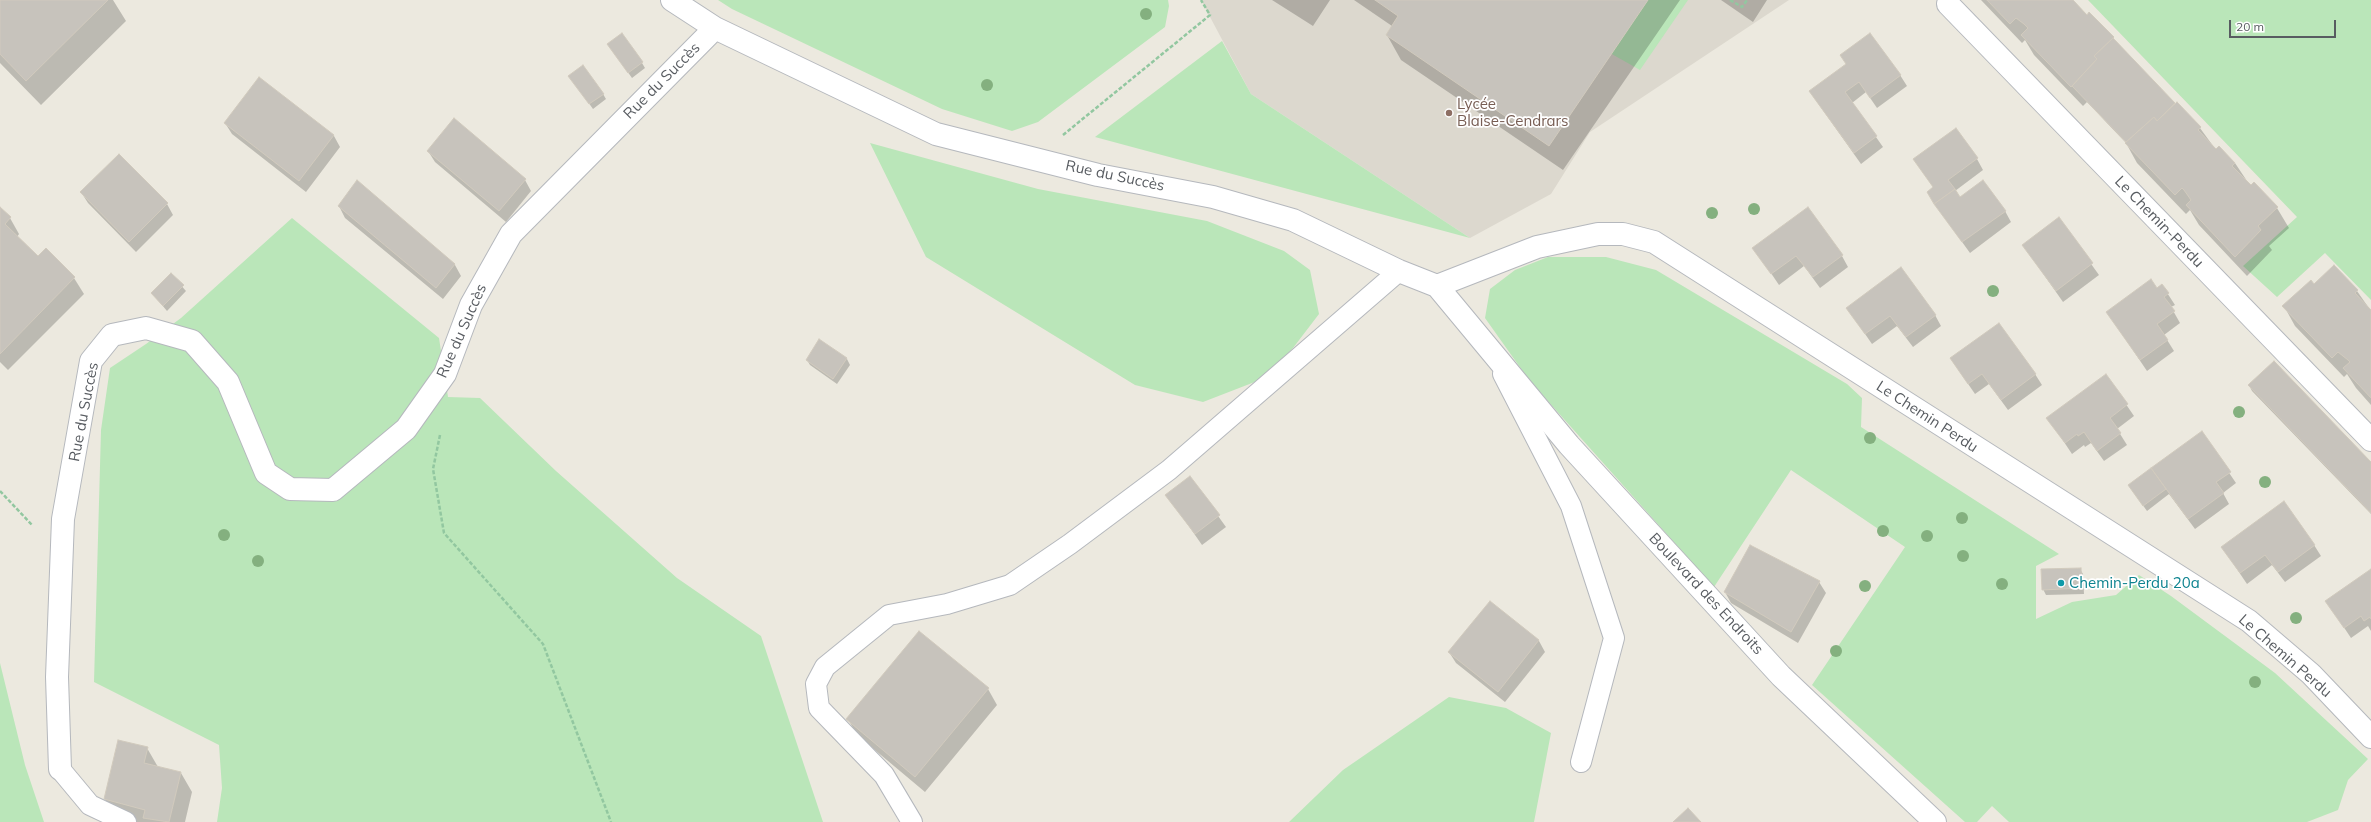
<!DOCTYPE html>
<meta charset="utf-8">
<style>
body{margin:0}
#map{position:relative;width:2371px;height:822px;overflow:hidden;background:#ece9df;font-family:Mulish,sans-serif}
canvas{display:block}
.scale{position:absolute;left:2229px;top:20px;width:107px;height:18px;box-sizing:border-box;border:2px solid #585c61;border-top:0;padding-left:5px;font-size:12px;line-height:14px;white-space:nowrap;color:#585c61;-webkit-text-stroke:3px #fff;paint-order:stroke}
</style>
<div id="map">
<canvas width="2371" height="822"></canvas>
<div class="scale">20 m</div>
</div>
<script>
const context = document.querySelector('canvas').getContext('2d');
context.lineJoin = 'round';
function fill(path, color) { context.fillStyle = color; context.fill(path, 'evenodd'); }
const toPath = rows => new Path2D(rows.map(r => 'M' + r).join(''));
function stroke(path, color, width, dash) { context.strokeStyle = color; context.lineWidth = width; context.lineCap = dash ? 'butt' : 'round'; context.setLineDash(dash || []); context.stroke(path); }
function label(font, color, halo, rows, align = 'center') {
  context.font = font + ' Mulish,sans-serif'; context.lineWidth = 3.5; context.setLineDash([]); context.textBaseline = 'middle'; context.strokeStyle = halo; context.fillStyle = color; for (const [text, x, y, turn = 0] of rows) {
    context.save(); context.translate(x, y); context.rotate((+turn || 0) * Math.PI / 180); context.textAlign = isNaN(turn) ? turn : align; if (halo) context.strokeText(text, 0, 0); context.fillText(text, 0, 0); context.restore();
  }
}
fill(toPath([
 [1201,0,1789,0,1590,132,1551,194,1470,238,1251,94]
]), '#dcd8ce');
fill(toPath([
 [718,0,1168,0,1169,6,1165,27,1038,122,1012,131,942,109,732,9],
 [1645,0,1688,0,1640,70,1610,53],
 [2088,0,2371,0,2371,300,2325,253,2277,297,2243,266,2297,217],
 [1222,41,1251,94,1470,238,1095,137],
 [870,143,1038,189,1207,221,1284,251,1310,270,1319,314,1293,348,1265,378,1203,402,1135,385,926,257],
 [292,218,439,338,448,397,480,398,556,471,677,578,761,636,823,822,217,822,222,788,219,745,94,682,101,430,110,368,146,344,181,318],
 [1548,257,1606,257,1656,270,1847,384,1862,398,1861,427,2059,554,2036,566,2036,619,2072,602,2116,595,2139,575,2171,596,2275,673,2368,759,2348,780,2338,810,2307,822,2009,822,1992,806,1977,822,1965,822,1812,685,1905,547,1791,470,1714,587,1529,380,1485,318,1490,289,1515,270],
 [0,663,25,765,44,822,0,822],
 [1449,697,1506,708,1551,733,1534,822,1289,822,1343,770]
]), '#bae6b9');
fill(toPath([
 [0,0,113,0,126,21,41,105,0,63],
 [1272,0,1330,0,1313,26],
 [1354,0,1680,0,1563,170,1401,60,1387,35,1392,26],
 [1721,0,1767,0,1753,22],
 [1981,0,2073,0,2087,16,2113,38,2175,105,2177,103,2200,128,2216,150,2235,163,2251,187,2254,184,2277,208,2289,228,2269,246,2272,250,2247,276,2199,225,2190,210,2186,214,2137,163,2126,143,2087,102,2083,106,2034,55,2025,40,2022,43],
 [612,50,642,63,645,68,632,78],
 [1846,65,1900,75,1907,86,1877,108,1866,92,1852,103,1883,147,1861,164,1810,92],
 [259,79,334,136,340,147,306,192,232,134,225,123],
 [573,81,603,94,606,99,593,109],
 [428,151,525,180,531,191,506,222,435,162],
 [1914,159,1977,159,1983,170,1955,191,1960,198,2005,211,2011,222,1970,253,1934,203,1934,188],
 [357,182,455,265,461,276,443,299,345,218,339,206],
 [81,192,167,204,173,215,136,252,88,203],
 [0,208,10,218,19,234,17,237,38,258,74,278,84,294,8,370,0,362],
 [2059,219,2099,275,2063,302,2023,245],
 [1754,248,1842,256,1848,267,1820,288,1804,266,1779,285],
 [2334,266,2357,291,2371,311,2371,405,2356,388,2347,374,2344,377,2295,326,2284,306,2314,285],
 [171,274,186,291,167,311,152,293],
 [2162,285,2175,305,2171,307,2180,323,2164,335,2174,351,2147,371,2107,312],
 [1847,308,1935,315,1941,326,1913,347,1897,326,1872,344],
 [819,341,847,359,850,365,837,384,810,365,807,360],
 [1951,359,2035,374,2042,385,2008,410,1989,384,1975,394],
 [2106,375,2134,416,2117,429,2127,445,2104,461,2091,443,2085,447,2084,445,2072,454,2048,418],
 [2249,385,2371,463,2371,514,2252,391],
 [2202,433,2236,483,2223,493,2229,504,2195,529,2169,494,2147,511,2129,486],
 [1190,477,1226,527,1202,545,1167,495],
 [2314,545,2321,556,2285,582,2272,565,2247,584,2222,547],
 [2080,569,2083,574,2084,594,2046,595,2043,589],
 [2371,570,2371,631,2368,626,2351,638,2327,602],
 [1819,582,1826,593,1798,643,1731,603,1725,592],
 [1490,602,1539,641,1545,652,1505,702,1456,663,1449,652],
 [919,632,988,689,997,705,925,792,857,735,848,719],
 [147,748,158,767,181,773,192,792,185,822,129,822,116,819,105,799]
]), '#0003');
const building = toPath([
 [0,0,108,0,26,81,0,54,0,0],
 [1375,0,1648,0,1549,146,1386,35,1398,16,1375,0],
 [1987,0,2073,0,2087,15,2089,12,2114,37,2094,56,2097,59,2071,87,2021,35,2028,28,2024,24,2016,18,2010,24,1987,0],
 [622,33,643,62,628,73,607,44,622,33],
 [1870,33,1901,75,1870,98,1859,82,1845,92,1877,136,1854,153,1809,91,1846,64,1840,55,1870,33],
 [2113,38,2175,103,2157,121,2154,117,2126,142,2072,86,2097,59,2094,56,2113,38],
 [583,65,604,94,589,104,568,76,583,65],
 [259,77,334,135,299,181,224,123,259,77],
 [2177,102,2201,127,2198,130,2216,149,2219,146,2235,163,2232,166,2251,185,2254,182,2278,207,2258,226,2261,230,2235,257,2186,205,2191,200,2184,190,2182,188,2175,195,2125,143,2154,117,2157,121,2177,102],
 [454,118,526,179,499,211,427,151,454,118],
 [1956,128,1978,158,1948,180,1955,189,1934,204,1927,192,1933,187,1913,159,1956,128],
 [119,154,168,203,129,242,80,192,119,154],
 [357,180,455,264,436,288,338,206,357,180],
 [1983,180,2006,211,1962,242,1934,204,1955,189,1960,197,1983,180],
 [0,207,11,217,5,224,38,256,46,248,75,277,0,354,0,207],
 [1808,207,1843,255,1813,277,1796,256,1771,274,1752,248,1808,207],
 [2059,217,2093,263,2056,291,2022,245,2059,217],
 [2334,265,2358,290,2355,293,2371,310,2371,398,2343,368,2350,362,2348,360,2338,352,2332,358,2282,306,2311,280,2314,284,2334,265],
 [1901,267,1936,315,1906,337,1890,316,1865,334,1846,308,1901,267],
 [171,273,184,285,163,306,151,293,171,273],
 [2151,279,2157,288,2162,284,2169,293,2164,297,2175,311,2157,324,2168,340,2140,360,2106,312,2151,279],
 [1999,323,2036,374,2001,400,1982,374,1968,384,1950,358,1999,323],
 [819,339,847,358,833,379,806,360,819,339],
 [2274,361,2371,462,2371,513,2248,385,2274,361],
 [2106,374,2128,404,2110,418,2121,433,2097,451,2084,432,2078,436,2077,434,2065,443,2046,418,2106,374],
 [2202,431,2231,472,2216,482,2224,493,2188,519,2151,468,2202,431],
 [2151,468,2166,489,2143,506,2128,485,2151,468],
 [1190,476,1220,515,1195,534,1165,495,1190,476],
 [2284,501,2315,545,2278,572,2265,555,2240,573,2221,547,2284,501],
 [1750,545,1820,581,1791,632,1724,592,1750,545],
 [2081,568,2082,588,2042,590,2041,569,2081,568],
 [2371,569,2371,619,2370,617,2364,621,2361,616,2344,628,2325,601,2371,569],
 [1490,601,1539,640,1498,692,1448,652,1490,601],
 [919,631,989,688,915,777,846,719,919,631],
 [118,740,148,747,144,763,181,772,169,822,143,818,145,810,104,799,118,740],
 [1688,808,1701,822,1673,822,1688,808]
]);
fill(building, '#c7c3bc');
stroke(building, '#d1cabd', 1);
const lane = toPath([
 [1503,374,1571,506,1614,638,1581,762],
 [60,769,90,805,126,822],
 [912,822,884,775,819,708,816,684,825,667,889,615,947,604,1010,585,1070,544,1169,470,1399,271]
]);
const street = toPath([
 [672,0,715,28,936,134,1098,175,1213,197,1293,220,1399,271,1437,286,1569,445,1781,676,1935,822],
 [1948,4,2371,440],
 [1437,286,1537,247,1598,234,1623,234,1654,242,2249,621,2311,674,2371,737],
 [60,769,57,677,63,519,91,361,112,335,146,328,192,341,228,382,266,473,290,489,333,490,406,429,445,374,471,305,511,234,715,28]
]);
stroke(lane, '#b5b8bd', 22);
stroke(street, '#b5b8bd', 24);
stroke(toPath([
 [1730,0,1742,7,1747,0],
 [1063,135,1210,15,1201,0],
 [440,435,433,469,444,533,543,644,611,822],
 [0,491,32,525]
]), '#92c7a0', 2.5, [4, 2]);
stroke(lane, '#fff', 20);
stroke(street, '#fff', 22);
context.fillStyle = '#84b07f';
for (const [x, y] of [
 [1146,14],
 [987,85],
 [1754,209],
 [1712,213],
 [1993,291],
 [2239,412],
 [1870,438],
 [2265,482],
 [1962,518],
 [1883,531],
 [224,535],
 [1927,536],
 [1963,556],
 [258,561],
 [2002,584],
 [1865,586],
 [2296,618],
 [1836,651],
 [2255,682]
]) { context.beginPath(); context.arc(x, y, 6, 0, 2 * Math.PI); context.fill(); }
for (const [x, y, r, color] of [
 [1449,113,4,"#8d6e63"],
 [2061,583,4,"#0f9aa8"]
]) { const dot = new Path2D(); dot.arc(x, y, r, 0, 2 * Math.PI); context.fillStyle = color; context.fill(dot); stroke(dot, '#fff', 1.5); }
label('15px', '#585c61', '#fff', [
 ["Rue du Succès",662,81,-45],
 ["Rue du Succès",1115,176,12],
 ["Le Chemin-Perdu",2159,222,46],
 ["Rue du Succès",462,331,-66],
 ["Rue du Succès",84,412,-79],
 ["Le Chemin Perdu",1927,417,33],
 ["Boulevard des Endroits",1706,594,47],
 ["Le Chemin Perdu",2285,656,41]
]);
label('15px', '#785e54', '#fff', [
 ["Lycée",1457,104],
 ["Blaise-Cendrars",1457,121]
], 'left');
label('15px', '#0d838f', '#fff', [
 ["Chemin-Perdu 20a",2069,583]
], 'left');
</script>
